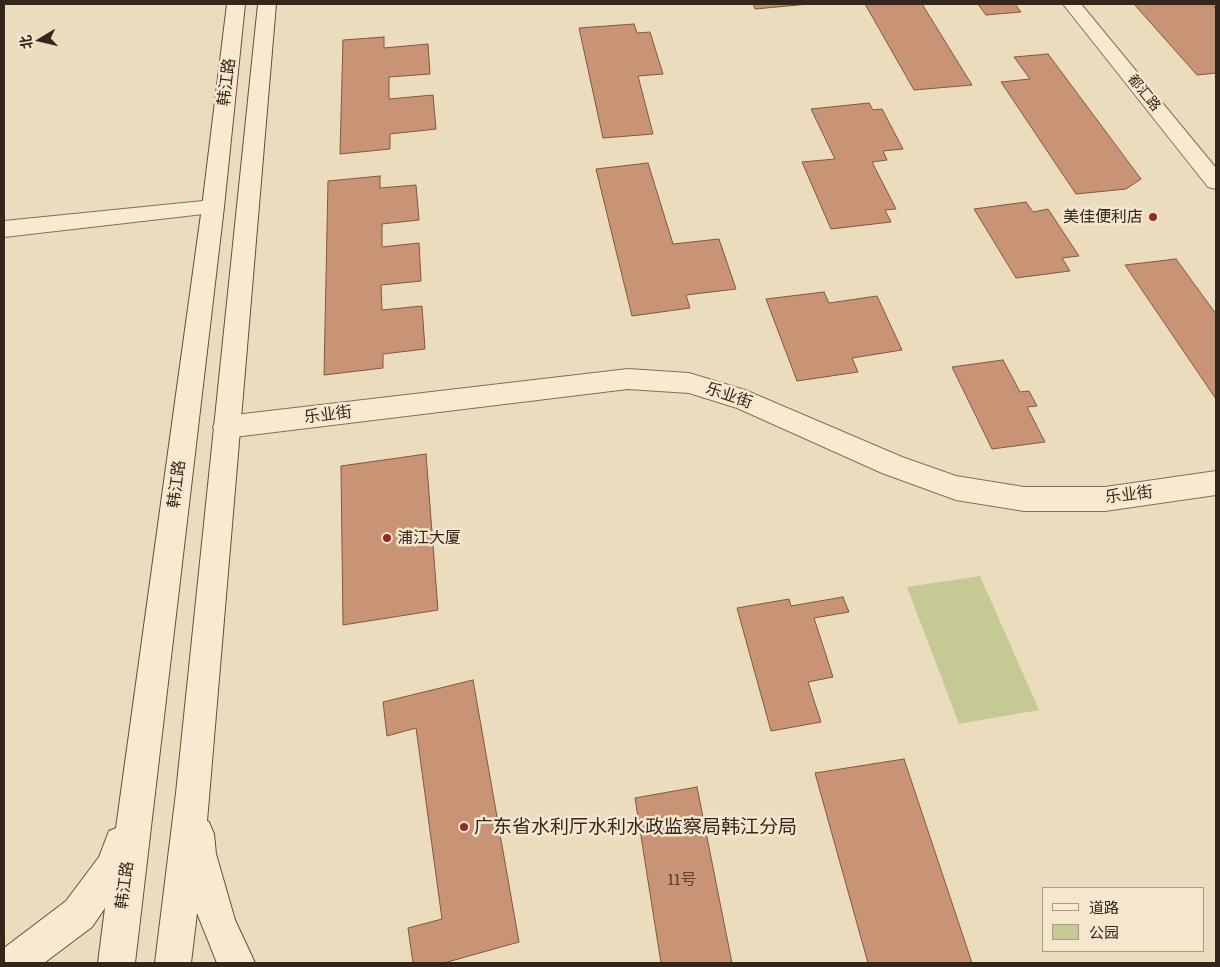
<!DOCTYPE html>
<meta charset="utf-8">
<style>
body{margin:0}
#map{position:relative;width:1220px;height:967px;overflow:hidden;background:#ecdcbe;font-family:Literata,"Noto Sans SC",serif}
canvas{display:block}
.frame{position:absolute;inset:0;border:5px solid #33261c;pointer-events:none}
.legend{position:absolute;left:1042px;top:887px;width:162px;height:65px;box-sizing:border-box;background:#f4e7ce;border:1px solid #a79a87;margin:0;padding:6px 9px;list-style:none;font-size:15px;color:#33261c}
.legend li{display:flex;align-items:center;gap:10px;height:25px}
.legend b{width:25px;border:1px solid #a79a87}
.north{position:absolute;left:15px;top:15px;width:50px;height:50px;-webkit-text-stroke:4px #f4e7ce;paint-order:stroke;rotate:261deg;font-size:14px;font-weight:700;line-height:20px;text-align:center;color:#33261c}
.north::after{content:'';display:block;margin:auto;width:18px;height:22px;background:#33261c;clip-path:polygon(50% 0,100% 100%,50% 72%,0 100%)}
</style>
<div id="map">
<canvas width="1220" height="967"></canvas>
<div class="frame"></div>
<ul class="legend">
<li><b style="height:6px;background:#f7ead1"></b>道路</li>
<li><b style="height:14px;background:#c5c993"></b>公园</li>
</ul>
<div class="north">北</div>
</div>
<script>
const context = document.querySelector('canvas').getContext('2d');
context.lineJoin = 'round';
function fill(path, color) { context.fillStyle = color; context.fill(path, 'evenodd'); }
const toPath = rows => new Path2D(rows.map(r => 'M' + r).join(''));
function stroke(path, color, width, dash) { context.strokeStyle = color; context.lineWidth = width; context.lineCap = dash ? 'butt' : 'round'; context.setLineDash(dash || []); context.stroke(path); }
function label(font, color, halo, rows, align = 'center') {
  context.font = font + ' Literata,"Noto Sans SC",serif'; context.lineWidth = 5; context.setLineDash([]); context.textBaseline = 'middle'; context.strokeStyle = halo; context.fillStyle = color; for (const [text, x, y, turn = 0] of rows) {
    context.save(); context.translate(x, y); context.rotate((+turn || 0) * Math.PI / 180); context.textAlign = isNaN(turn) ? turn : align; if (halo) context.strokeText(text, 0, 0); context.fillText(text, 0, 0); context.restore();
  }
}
fill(toPath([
 [980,576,1039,710,959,724,907,587]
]), '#c5c993');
const building = toPath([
 [753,4,809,4,755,9,753,4],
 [865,4,922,4,972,85,914,90,865,4],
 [978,4,1015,4,1021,12,986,15,978,4],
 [1134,4,1212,4,1216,9,1216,73,1197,75,1134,4],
 [634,24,637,33,650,32,663,74,638,76,653,134,603,138,579,28,634,24],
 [384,37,384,48,428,44,430,74,389,77,389,99,433,95,436,129,390,134,390,149,340,154,343,40,384,37],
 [1048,54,1141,179,1126,189,1076,194,1001,82,1030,79,1014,57,1048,54],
 [869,103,873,110,882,109,903,149,883,151,887,160,872,162,896,209,885,210,891,222,831,229,802,162,835,159,811,109,869,103],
 [648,163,673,244,719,239,736,289,686,295,690,308,632,316,596,169,648,163],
 [380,176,380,188,416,185,419,220,382,224,382,247,419,243,421,281,381,285,382,310,422,306,425,349,383,354,383,368,324,375,328,181,380,176],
 [1026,202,1033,212,1048,209,1079,256,1062,258,1070,271,1016,278,974,209,1026,202],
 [1176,259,1216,314,1216,399,1125,265,1176,259],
 [824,292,829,303,877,296,902,350,852,358,858,372,797,381,766,299,824,292],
 [1003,360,1020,392,1029,391,1037,406,1027,407,1045,442,992,449,952,367,1003,360],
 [426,454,438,610,343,625,341,466,426,454],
 [843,597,849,612,814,618,833,677,808,682,821,722,771,731,737,608,789,599,791,606,843,597],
 [473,680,519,942,444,963,413,963,408,928,442,919,416,728,387,736,383,702,473,680],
 [904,759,972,963,868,963,815,773,904,759],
 [697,787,732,963,661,963,635,798,697,787]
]);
fill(building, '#c99475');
stroke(building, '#82563e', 1);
const street = toPath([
 [1063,4,1081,4,1216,168,1216,189,1208,187,1063,4],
 [213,200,221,202,224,207,221,212,4,237,4,221,213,200],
 [628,369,689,373,745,390,902,457,956,476,1024,487,1105,487,1216,471,1216,495,1105,511,1024,511,956,500,882,473,737,408,689,393,628,389,226,438,217,435,213,427,217,419,226,416,628,369]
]);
const secondary = toPath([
 [227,4,245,4,224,207,135,963,98,963,105,908,92,927,44,963,4,963,4,948,66,901,99,857,109,831,116,828,202,207,227,4],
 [258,4,276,4,207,821,209,822,214,834,216,854,235,920,255,963,217,963,197,913,191,963,155,963,176,793,258,4]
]);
stroke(street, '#846d58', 2);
stroke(secondary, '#654e3b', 2);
fill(street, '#f7ead1');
fill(secondary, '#f7ead1');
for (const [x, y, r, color] of [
 [1153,217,5,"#912a2f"],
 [387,538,5,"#912a2f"],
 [464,827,5,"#912a2f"]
]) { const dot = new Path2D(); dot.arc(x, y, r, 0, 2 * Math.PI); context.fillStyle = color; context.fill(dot); stroke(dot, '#f4e7ce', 2); }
label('14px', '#33261c', '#f4e7ce', [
 ["都汇路",1144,93,51]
]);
label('16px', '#33261c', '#f4e7ce', [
 ["韩江路",227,82,-83],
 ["乐业街",729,396,19],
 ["乐业街",328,415,-7],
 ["韩江路",177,484,-83],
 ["乐业街",1129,495,-7],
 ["韩江路",125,885,-83]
]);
label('16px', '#33261c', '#f4e7ce', [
 ["美佳便利店",1143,217],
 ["浦江大厦",397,538,"left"]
], 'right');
label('16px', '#584232', null, [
 ["11号",682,880]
]);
label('19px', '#33261c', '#f4e7ce', [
 ["广东省水利厅水利水政监察局韩江分局",474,827]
], 'left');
</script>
